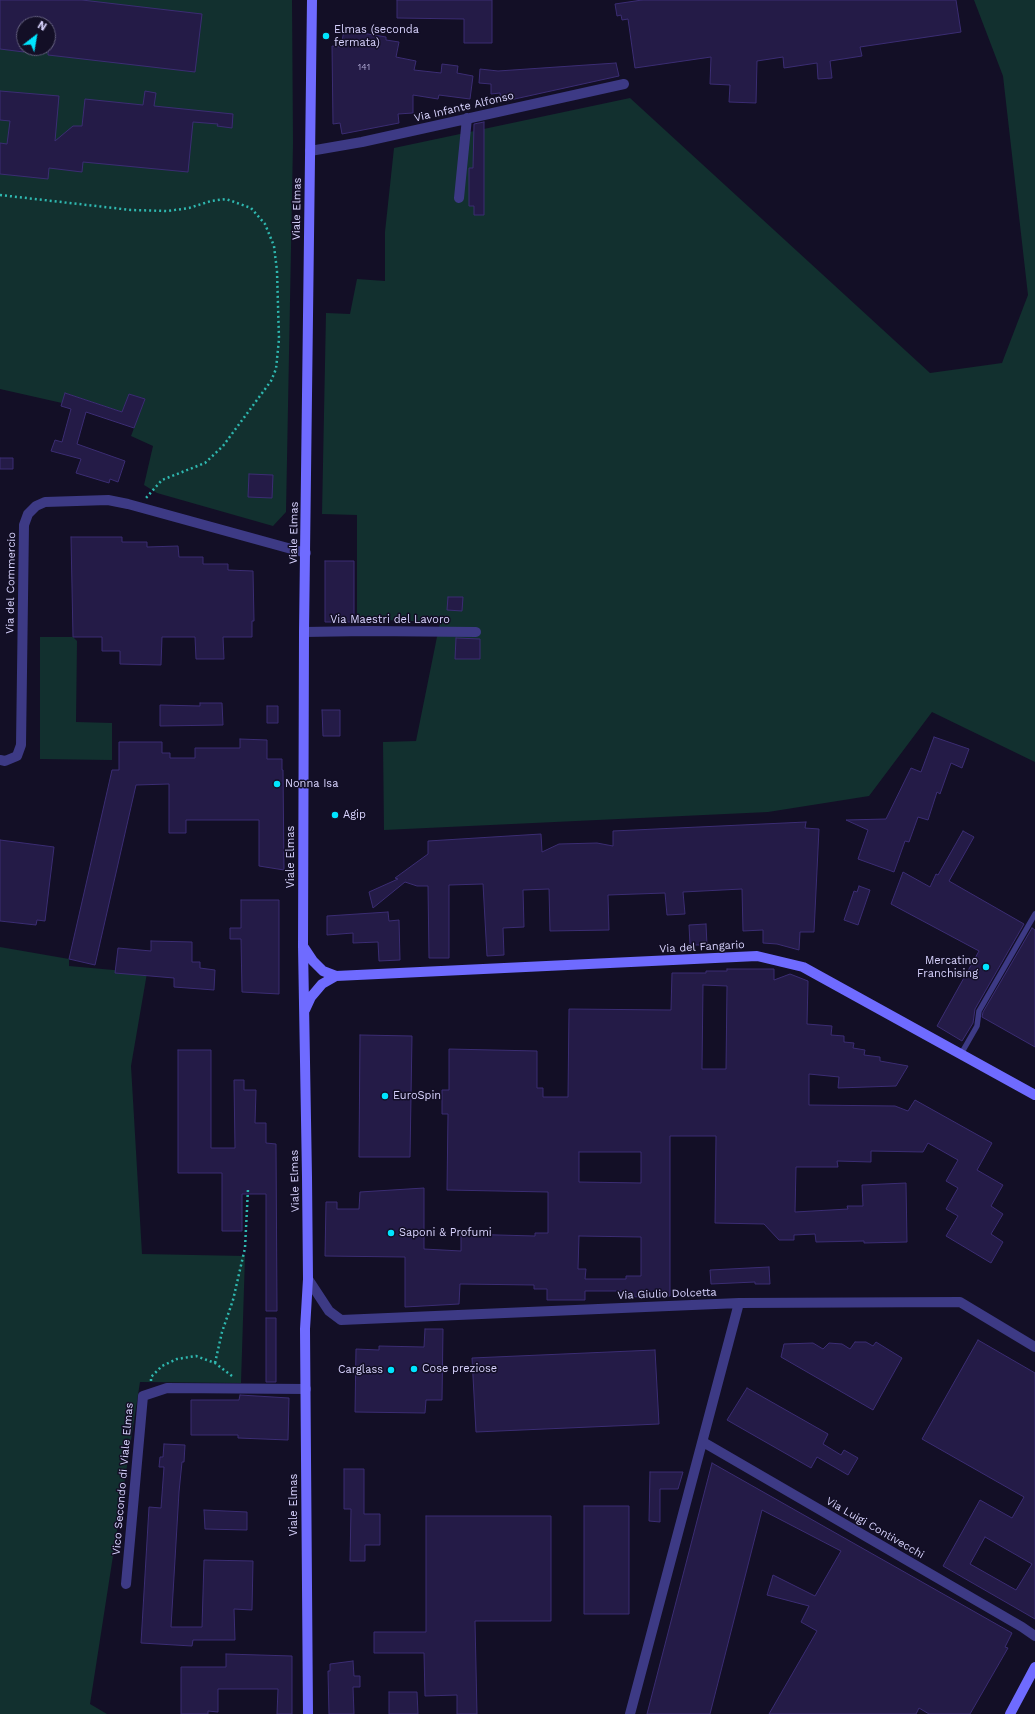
<!DOCTYPE html>
<style>
body{margin:0}
#map{position:relative;width:1035px;height:1714px;overflow:hidden;background:#130f26;font-family:"Work Sans",sans-serif}
canvas{display:block}
.north{position:absolute;left:16px;top:16px;width:40px;height:40px;box-sizing:border-box;background:#130f26;border:1px solid #625e7d;border-radius:50%;rotate:31deg;font-size:11px;font-weight:700;line-height:16px;text-align:center;color:#d9d4ff}
.north::after{content:'';display:block;margin:auto;width:14px;height:18px;background:#00e5ff;clip-path:polygon(50% 0,100% 100%,50% 72%,0 100%)}
</style>
<div id="map">
<canvas width="1035" height="1714"></canvas>
<div class="north">N</div>
</div>
<script>
const context = document.querySelector('canvas').getContext('2d');
context.lineJoin = 'round';
function fill(path, color) { context.fillStyle = color; context.fill(path, 'evenodd'); }
const toPath = rows => new Path2D(rows.map(r => 'M' + r).join(''));
function stroke(path, color, width, dash) { context.strokeStyle = color; context.lineWidth = width; context.lineCap = dash ? 'butt' : 'round'; context.setLineDash(dash || []); context.stroke(path); }
function label(font, color, halo, rows, align = 'center') {
  context.font = font + ' "Work Sans",sans-serif'; context.lineWidth = 3; context.setLineDash([]); context.textBaseline = 'middle'; context.strokeStyle = halo; context.fillStyle = color; for (const [text, x, y, turn = 0] of rows) {
    context.save(); context.translate(x, y); context.rotate((+turn || 0) * Math.PI / 180); context.textAlign = isNaN(turn) ? turn : align; if (halo) context.strokeText(text, 0, 0); context.fillText(text, 0, 0); context.restore();
  }
}
fill(toPath([
 [0,0,292,0,293,143,286,512,273,526,157,493,144,485,153,446,131,436,145,399,129,394,122,412,65,393,62,403,0,389],
 [24,24,48,24,48,48,24,48],
 [974,0,1035,0,1035,762,932,712,869,796,768,812,384,830,383,742,416,741,440,622,357,619,357,515,322,514,326,313,350,314,357,279,385,281,385,232,394,148,630,98,930,373,1002,363,1028,295,1003,76],
 [40,637,73,637,77,641,76,722,112,723,112,760,40,759],
 [0,947,69,959,69,966,147,973,131,1066,142,1254,245,1256,241,1383,140,1382,90,1704,107,1714,0,1714]
]), '#12302f');
const building = toPath([
 [0,0,82,0,202,14,195,72,48,55,48,24,24,24,24,52,0,49,0,0],
 [397,0,492,0,492,43,464,43,464,19,397,18,397,0],
 [642,0,956,0,961,32,860,47,862,56,830,61,832,78,818,79,817,63,784,68,783,57,757,61,756,103,729,102,730,85,710,84,711,57,635,68,628,19,622,20,621,15,617,16,615,4,642,0],
 [344,30,386,37,386,40,399,42,396,57,416,61,414,70,441,73,442,64,458,66,457,73,473,76,470,99,439,95,438,99,413,95,413,113,398,114,399,123,342,134,340,123,333,124,332,46,341,47,344,30],
 [616,63,619,76,501,102,500,93,491,94,491,84,479,83,480,69,498,71,616,63],
 [0,91,59,96,55,141,73,126,82,126,85,99,143,105,145,91,156,93,154,106,233,114,232,128,217,126,218,124,193,122,188,172,83,162,82,172,49,168,48,179,0,174,0,143,7,144,10,121,0,120,0,91],
 [484,122,484,215,474,215,474,206,469,206,469,168,473,168,474,124,484,122],
 [65,393,122,412,129,394,145,399,134,428,86,412,77,444,125,461,118,482,110,479,109,483,76,473,81,459,51,451,55,440,62,442,71,409,61,406,65,393],
 [0,458,13,458,13,469,0,469,0,458],
 [249,474,273,475,272,498,248,497,249,474],
 [71,537,122,537,122,542,147,542,147,547,178,546,179,557,203,557,203,564,228,564,228,570,253,571,254,621,252,621,252,637,223,637,224,659,196,659,195,637,162,637,161,665,120,664,120,651,102,651,102,637,73,637,71,537],
 [325,561,354,561,354,622,325,622,325,561],
 [448,597,463,597,462,611,447,610,448,597],
 [456,638,480,639,480,659,455,659,456,638],
 [200,703,222,703,223,725,160,726,160,705,200,706,200,703],
 [267,706,278,706,278,723,267,723,267,706],
 [322,710,340,710,340,736,323,736,322,710],
 [934,737,969,749,962,768,951,763,940,794,937,792,928,820,918,817,909,842,905,841,894,872,858,859,868,830,846,820,886,819,911,768,921,772,934,737],
 [240,739,267,740,267,759,282,759,282,770,283,770,284,870,259,866,259,820,186,820,186,833,169,833,169,784,136,785,95,965,69,959,112,770,119,770,119,742,162,742,162,753,170,753,170,758,195,758,195,748,240,748,240,739],
 [806,822,805,828,819,829,814,932,800,932,799,950,777,944,763,943,763,930,743,931,742,889,683,892,685,914,667,915,665,893,608,895,609,930,550,931,549,889,523,890,524,927,503,928,504,955,487,956,483,884,449,885,449,958,429,958,428,886,417,886,405,882,373,908,369,892,398,879,395,878,428,854,428,841,541,834,542,852,559,844,597,843,613,846,613,831,806,822],
 [963,831,974,837,949,881,1024,924,975,1009,973,1023,962,1041,937,1026,979,951,891,904,903,872,930,887,936,874,938,875,963,831],
 [0,840,54,847,45,921,37,920,36,925,0,921,0,840],
 [859,886,870,890,858,925,844,920,854,891,857,892,859,886],
 [241,900,279,900,279,994,242,992,241,939,230,939,230,928,241,928,241,900],
 [388,912,389,921,399,920,400,960,379,961,378,942,353,943,353,933,327,935,327,916,388,912],
 [706,924,707,945,690,945,689,925,706,924],
 [1032,928,1035,930,1035,1047,982,1017,983,1012,1032,928],
 [151,941,192,942,192,962,200,962,200,968,215,970,214,990,174,987,174,978,115,973,118,948,151,951,151,941],
 [727,969,774,969,774,980,790,974,808,981,807,1024,832,1026,831,1035,844,1036,844,1042,854,1043,853,1048,865,1050,864,1055,880,1057,880,1061,908,1066,896,1086,838,1088,839,1077,809,1074,809,1105,895,1106,908,1111,915,1100,992,1143,977,1170,1003,1185,991,1206,1003,1214,991,1234,1003,1242,991,1263,946,1236,958,1216,946,1209,958,1188,946,1181,958,1160,928,1143,923,1152,871,1151,871,1162,837,1161,838,1167,796,1167,795,1212,848,1209,847,1206,863,1206,862,1185,906,1183,907,1242,864,1243,864,1241,816,1242,815,1234,794,1235,794,1240,779,1240,764,1224,715,1223,716,1136,670,1136,670,1296,626,1297,626,1291,585,1291,585,1300,547,1300,547,1289,534,1289,534,1285,460,1284,459,1304,405,1307,405,1257,325,1256,326,1202,337,1202,337,1209,359,1209,360,1192,424,1188,424,1249,461,1251,461,1234,535,1236,535,1233,548,1233,548,1192,447,1190,448,1114,442,1114,442,1090,449,1090,449,1049,537,1051,537,1088,543,1088,543,1097,568,1097,569,1009,671,1010,672,973,706,973,706,971,727,971,727,969],
 [703,985,727,986,726,1069,702,1069,703,985],
 [579,1152,641,1152,641,1183,579,1182,579,1152],
 [579,1236,641,1237,641,1276,626,1276,626,1279,585,1279,586,1269,578,1269,579,1236],
 [360,1035,412,1036,410,1157,359,1157,360,1035],
 [178,1050,211,1050,211,1148,235,1148,234,1080,244,1080,244,1090,256,1090,255,1123,266,1123,266,1143,276,1144,277,1311,266,1311,266,1194,242,1194,242,1231,222,1231,222,1173,178,1173,178,1050],
 [769,1267,770,1284,755,1284,755,1282,711,1284,710,1270,769,1267],
 [266,1318,276,1318,276,1382,266,1382,266,1318],
 [425,1329,443,1329,442,1400,426,1400,425,1413,355,1412,356,1349,379,1350,379,1346,424,1347,425,1329],
 [978,1340,1035,1373,1035,1619,943,1566,980,1500,1012,1518,1024,1497,922,1439,978,1340],
 [985,1537,1032,1564,1016,1590,970,1564,985,1537],
 [855,1342,866,1342,873,1346,876,1342,902,1358,873,1410,781,1357,784,1344,813,1343,823,1349,829,1343,842,1344,850,1349,855,1342],
 [655,1350,659,1424,476,1432,472,1358,655,1350],
 [747,1388,828,1434,823,1444,841,1455,844,1450,858,1458,848,1475,817,1457,811,1468,727,1420,747,1388],
 [240,1395,289,1398,288,1440,238,1438,238,1435,191,1435,191,1400,239,1400,240,1395],
 [164,1444,185,1445,184,1462,182,1462,179,1492,171,1627,202,1627,204,1560,253,1561,252,1610,234,1609,235,1640,193,1640,192,1646,141,1643,149,1507,161,1508,164,1467,159,1467,160,1457,163,1457,164,1444],
 [712,1463,1012,1633,1005,1647,1008,1648,970,1714,929,1714,919,1708,916,1714,769,1714,817,1631,801,1622,809,1606,767,1595,773,1575,815,1596,841,1551,762,1510,710,1714,647,1714,712,1463],
 [344,1469,364,1469,364,1514,380,1514,380,1545,365,1545,365,1561,350,1561,351,1509,344,1509,344,1469],
 [650,1472,683,1472,678,1489,660,1489,660,1522,649,1521,650,1472],
 [584,1506,629,1506,629,1614,584,1614,584,1506],
 [204,1510,247,1512,247,1530,205,1529,204,1510],
 [426,1516,551,1516,551,1621,475,1621,477,1714,457,1714,457,1695,425,1696,424,1653,374,1653,374,1632,426,1632,426,1516],
 [226,1654,292,1656,292,1714,277,1714,278,1689,218,1689,218,1712,208,1711,208,1714,181,1714,181,1667,226,1667,226,1654],
 [353,1661,354,1676,360,1676,360,1687,353,1687,354,1714,329,1714,328,1671,330,1671,330,1664,353,1661],
 [389,1692,417,1692,418,1714,389,1714,389,1692]
]);
fill(building, '#241b47');
stroke(building, '#3b2d73', 1);
stroke(toPath([
 [0,195,131,210,168,211,189,208,211,201,226,199,251,208,265,224,274,246,277,271,279,339,276,369,271,381,223,446,205,463,162,480,146,498],
 [215,1363,222,1332,233,1300,245,1248,248,1189],
 [151,1381,151,1377,162,1366,177,1359,196,1356,215,1363,232,1376]
]), '#2fb8b0', 2.5, [2, 3]);
stroke(toPath([
 [961,1054,977,1026,979,1011,1035,914]
]), '#3d3a85', 5.5);
stroke(toPath([
 [310,151,362,142,624,84],
 [459,198,467,118],
 [304,632,367,631,476,632],
 [0,760,5,761,17,756,21,745,24,525,28,514,36,506,45,502,108,500,128,504,306,553],
 [308,1279,329,1311,341,1320,739,1303,960,1302,1035,1347],
 [703,1442,1022,1627,1035,1636],
 [126,1584,143,1396,167,1388,306,1389],
 [630,1714,739,1303]
]), '#3d3a85', 10);
stroke(toPath([
 [303,946,313,961,323,971,336,976,757,956,803,967,1035,1095],
 [305,1010,311,997,322,984,336,976],
 [308,1714,305,1329,308,1279,307,1177,303,946,304,632,312,0],
 [1010,1714,1035,1667]
]), '#6f6bff', 10);
for (const [x, y, r, color] of [
 [326,36,4,"#00e5ff"],
 [277,784,4,"#00e5ff"],
 [335,815,4,"#00e5ff"],
 [986,967,4,"#00e5ff"],
 [385,1096,4,"#00e5ff"],
 [391,1233,4,"#00e5ff"],
 [414,1369,4,"#00e5ff"],
 [391,1370,4,"#00e5ff"]
]) { const dot = new Path2D(); dot.arc(x, y, r, 0, 2 * Math.PI); context.fillStyle = color; context.fill(dot); stroke(dot, '#130f26', 1.5); }
label('9px', '#aca6d1', null, [
 ["141",364,67]
]);
label('11px', '#d9d4ff', '#130f26', [
 ["Elmas (seconda",334,30],
 ["fermata)",334,43],
 ["Nonna Isa",285,784],
 ["Agip",343,815],
 ["Mercatino",978,961,"right"],
 ["Franchising",978,974,"right"],
 ["EuroSpin",393,1096],
 ["Saponi & Profumi",399,1233],
 ["Cose preziose",422,1369],
 ["Carglass",383,1370,"right"]
], 'left');
label('11px', '#d9d4ff', '#130f26', [
 ["Via Infante Alfonso",464,107,-13],
 ["Viale Elmas",297,209,-89],
 ["Viale Elmas",294,533,-89],
 ["Via del Commercio",11,583,-89],
 ["Via Maestri del Lavoro",390,620],
 ["Viale Elmas",291,857,-90],
 ["Via del Fangario",702,947,-3],
 ["Viale Elmas",295,1181,-91],
 ["Via Giulio Dolcetta",667,1294,-2],
 ["Vico Secondo di Viale Elmas",123,1479,-85],
 ["Viale Elmas",294,1505,-90],
 ["Via Luigi Contivecchi",875,1528,30]
]);
</script>
